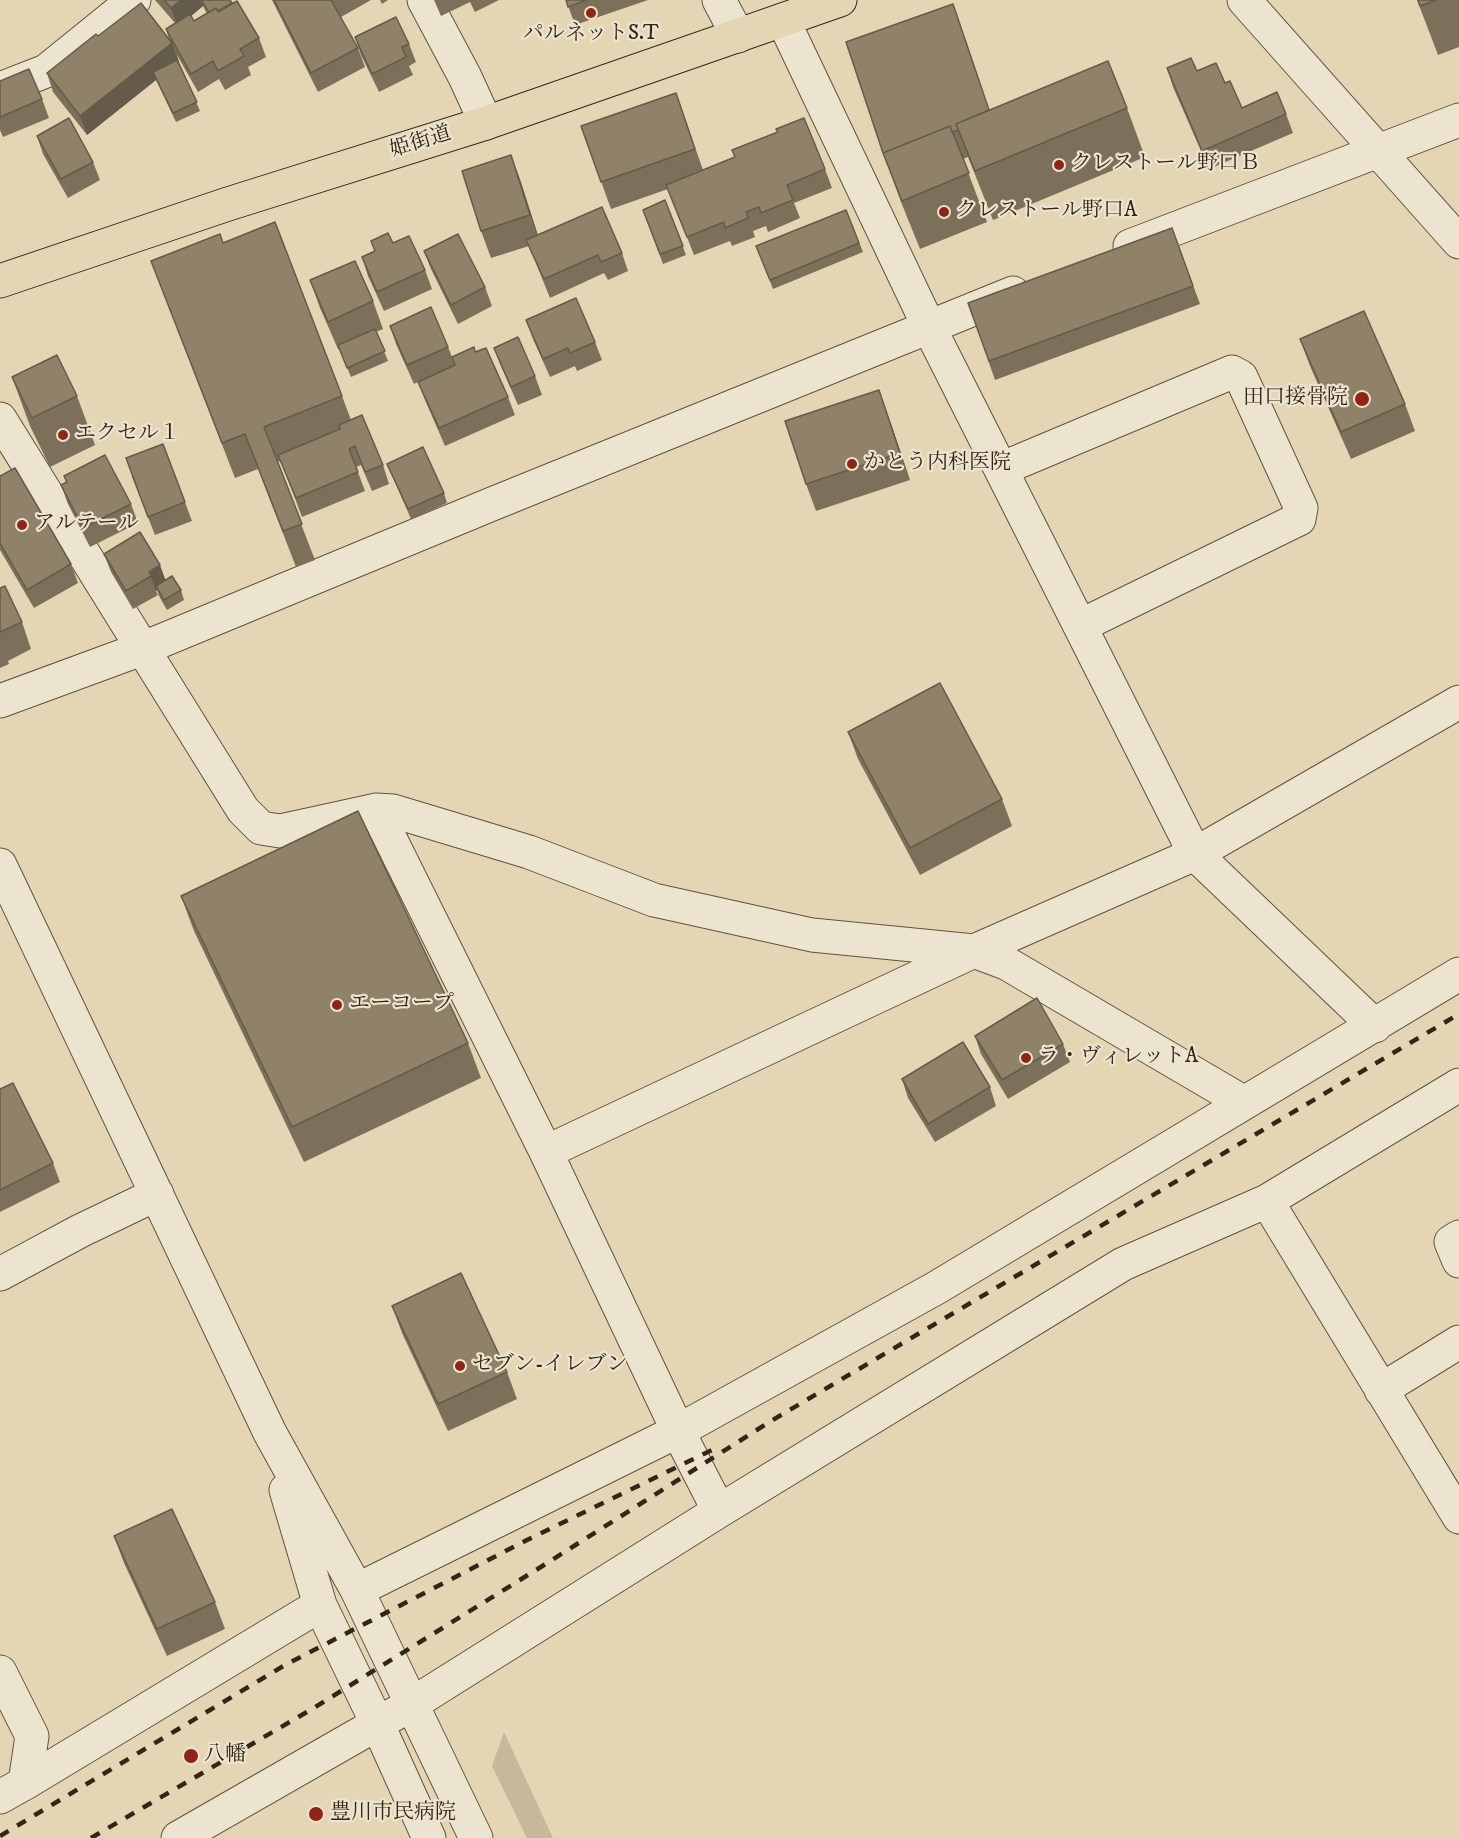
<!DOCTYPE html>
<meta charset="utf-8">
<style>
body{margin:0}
canvas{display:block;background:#e4d6b5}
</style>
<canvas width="1459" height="1838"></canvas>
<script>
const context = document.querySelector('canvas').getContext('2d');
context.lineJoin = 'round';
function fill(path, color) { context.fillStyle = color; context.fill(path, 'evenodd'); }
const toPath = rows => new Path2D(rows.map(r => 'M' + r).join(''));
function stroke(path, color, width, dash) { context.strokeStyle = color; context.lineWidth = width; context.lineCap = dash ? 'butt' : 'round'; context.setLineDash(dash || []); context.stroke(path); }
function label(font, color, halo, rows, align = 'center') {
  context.font = font + ' "IM FELL DW Pica","Noto Serif JP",serif'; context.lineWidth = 4.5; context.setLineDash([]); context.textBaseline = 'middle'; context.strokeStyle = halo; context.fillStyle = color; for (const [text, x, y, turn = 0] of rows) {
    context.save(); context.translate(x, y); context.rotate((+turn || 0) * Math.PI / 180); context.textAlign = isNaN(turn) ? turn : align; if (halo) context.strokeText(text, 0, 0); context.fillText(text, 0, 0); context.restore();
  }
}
fill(toPath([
 [504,1732,553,1838,527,1838,492,1766]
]), '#c6b89a');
const minor = toPath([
 [424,0,465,77,486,123],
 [719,0,738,36],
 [1244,0,1459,242],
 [783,20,929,327,1195,854,1375,1026],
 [0,89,46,71,134,0],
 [1130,246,1459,120],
 [0,419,243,810,261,828,280,831,376,810,393,811,529,852,654,900,812,935,974,951,1006,963,1243,1102],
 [1001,469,1232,372,1241,377,1301,508,1299,519,1080,626],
 [0,701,144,648,492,504,1013,293],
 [376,810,546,1152,678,1431,719,1511],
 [0,865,270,1433,357,1590,476,1838],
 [546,1152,974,951,1195,854,1459,702],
 [1267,1201,1459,1517],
 [1459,1237,1451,1242,1459,1261],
 [0,1274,80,1231,157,1194],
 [1381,1390,1459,1342],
 [286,1490,320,1605,378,1725,429,1838],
 [357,1590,678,1431,936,1288,1459,974],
 [0,1672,32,1736,25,1783,0,1797],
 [25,1783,320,1605],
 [178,1838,412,1704,719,1511,1123,1264,1267,1201,1459,1085]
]);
const major = toPath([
 [0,281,228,204,486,123,840,0]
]);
stroke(minor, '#60523e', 35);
stroke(major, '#342616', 35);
stroke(minor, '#ede4cf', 33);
stroke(major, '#e4d6b5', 33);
stroke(toPath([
 [0,1836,285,1665,527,1540,714,1449],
 [91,1838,312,1709,544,1565,771,1421,1459,1014]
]), '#342616', 4.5, [10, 10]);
fill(toPath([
 [155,0,230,0,259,38,266,57,248,67,251,75,225,90,219,79,198,92,177,55,179,62,200,111,176,122,156,80,87,135,53,92,47,73,98,36,169,39,166,29,175,23],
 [203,6,207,14,194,21,191,16],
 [272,0,331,0,358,48,365,67,318,92],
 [331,0,371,0,341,17],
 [380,0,388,0,382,4],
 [434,0,499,0,475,12,470,2,441,16],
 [566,0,648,0,575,25],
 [1417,0,1459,0,1459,47,1438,55],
 [953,4,989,110,1127,108,1145,157,993,220,968,157,963,159,987,222,920,249,901,202,883,153],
 [355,37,409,44,416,62,409,66,413,75,379,92,361,55],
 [1167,68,1225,83,1242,108,1286,114,1293,133,1209,169,1173,87],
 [0,81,42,99,49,118,3,137,0,130],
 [676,93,703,170,735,157,732,150,825,169,832,188,794,203,800,218,768,232,766,226,753,231,755,237,732,246,730,241,694,255,668,189,611,209,581,126],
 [37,136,93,162,100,180,68,198,43,154],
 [511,155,538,235,622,253,628,271,608,280,604,273,550,298,529,246,491,258,481,231],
 [665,200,686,255,663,264,643,210],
 [846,210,863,252,773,289,756,246],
 [1172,228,1200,304,995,380,968,303],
 [371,241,393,243,425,270,432,289,384,311,368,276,362,257,375,251],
 [223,243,342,396,351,420,383,465,389,484,372,491,361,465,356,467,365,491,302,517,281,461,277,462,315,560,296,567,258,469,235,478,151,261],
 [424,251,485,287,492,306,458,324,431,269],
 [310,280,373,301,383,329,376,332,388,361,351,377,339,349,338,349,320,308],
 [526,320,595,342,602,360,577,371,575,366,550,377,533,339],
 [390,326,448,347,452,357,475,352,508,397,515,415,445,446,425,400,418,382,414,384,396,344],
 [1300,339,1405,404,1415,431,1351,459,1310,366],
 [494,348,535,376,542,395,518,405,501,366],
 [12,377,77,396,95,445,50,467,30,426],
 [879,390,910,480,816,511,806,484],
 [163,444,192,521,155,535,132,477],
 [387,464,444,493,447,503,411,519],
 [0,476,71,564,78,583,34,608,0,550],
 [64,476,131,504,138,523,90,547,68,504,61,485,66,483],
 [104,554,165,580,181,590,184,600,167,610,159,596,157,590,156,591,158,595,133,609,111,572],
 [0,588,22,622,31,649,8,661,9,664,0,668],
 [848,732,1002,799,1012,826,920,875,858,759],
 [181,896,468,1043,481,1078,304,1162,194,931],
 [975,1036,1063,1044,1070,1062,1008,1099,981,1054],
 [902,1079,990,1087,996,1106,935,1142,908,1098],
 [0,1089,53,1163,60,1182,0,1212],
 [392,1306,507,1372,517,1399,448,1431,402,1333],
 [114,1536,215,1602,225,1629,167,1656,124,1563]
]), '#7c705a');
fill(toPath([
 [181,0,201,0,203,6,178,27,171,8],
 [172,43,179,62,157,79,153,72,156,80,87,135,80,116],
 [511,155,521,182,540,242,530,215],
 [879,390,889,418,910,480,900,453],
 [160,565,167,584,156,586,157,590,156,591,149,572]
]), '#655b4a');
const building = toPath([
 [164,0,181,0,171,8,164,0],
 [201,0,230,0,232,3,218,11,216,8,209,12,201,0],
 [274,0,331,0,358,48,311,73,274,0],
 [566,0,587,0,568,7,566,0],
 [1418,0,1436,0,1420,6,1418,0],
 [237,1,259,38,240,49,244,56,218,71,213,61,191,74,166,29,190,14,194,21,216,8,218,12,237,1],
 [141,3,172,43,80,116,47,73,96,34,98,36,141,3],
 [953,4,989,110,956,124,958,130,952,132,950,126,883,153,846,42,953,4],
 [396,17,409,44,402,47,406,57,372,74,355,37,396,17],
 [1191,58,1197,71,1216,63,1225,83,1230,81,1242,108,1277,92,1286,114,1202,151,1167,68,1191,58],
 [177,60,197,102,173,113,153,72,177,60],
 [1108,61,1127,108,975,171,956,124,1108,61],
 [29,69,42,99,0,117,0,81,29,69],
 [676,93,695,149,601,182,581,126,676,93],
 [69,118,93,162,61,179,37,136,69,118],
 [804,118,825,169,787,185,793,200,761,213,759,207,746,212,748,218,725,228,724,222,687,237,666,185,735,157,732,150,778,132,776,129,804,118],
 [950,126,969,173,902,201,883,153,950,126],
 [511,155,530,215,481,231,462,171,511,155],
 [665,200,683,246,660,254,643,210,665,200],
 [602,207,622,253,601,262,598,255,544,279,526,240,602,207],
 [846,210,859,243,770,280,756,246,846,210],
 [275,222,342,396,264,427,302,524,283,531,245,434,222,443,151,261,220,234,223,243,275,222],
 [1172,228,1193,286,989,361,968,303,1172,228],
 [388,233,393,243,409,236,425,270,377,292,362,257,375,251,371,241,388,233],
 [458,234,485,287,451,305,424,251,458,234],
 [355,261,373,301,328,322,310,280,355,261],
 [576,298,595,342,570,353,568,348,543,359,526,320,576,298],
 [431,307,448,347,407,365,390,326,431,307],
 [1364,311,1405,404,1341,432,1300,339,1364,311],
 [375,329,385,351,347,368,338,345,375,329],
 [518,337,535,376,511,387,494,348,518,337],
 [474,347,475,352,486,348,508,397,439,428,418,382,455,365,452,357,474,347],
 [57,355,77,396,32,418,12,377,57,355],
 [879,390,900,453,806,484,785,421,879,390],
 [362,415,383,465,365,472,355,446,349,449,358,472,296,498,278,455,340,429,339,425,362,415],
 [163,444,185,502,148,517,126,458,163,444],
 [423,447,444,493,408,509,387,464,423,447],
 [105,455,131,504,83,528,61,485,67,482,64,476,105,455],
 [15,468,71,564,27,590,0,543,0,476,15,468],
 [140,532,160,565,149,572,151,576,126,591,104,554,140,532],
 [172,576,181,590,164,600,156,586,172,576],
 [5,586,22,622,0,632,0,588,5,586],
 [940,683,1002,799,910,848,848,732,940,683],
 [358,811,468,1043,292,1127,181,896,358,811],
 [1037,998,1063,1044,1002,1080,975,1036,1037,998],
 [963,1042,990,1087,928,1124,902,1079,963,1042],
 [13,1083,53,1163,0,1190,0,1089,13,1083],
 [461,1273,507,1372,438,1404,392,1306,461,1273],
 [172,1509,215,1602,157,1629,114,1536,172,1509]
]);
fill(building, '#908269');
stroke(building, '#655b4a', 1.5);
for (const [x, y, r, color] of [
 [591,13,6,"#8f2418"],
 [1059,165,6,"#8f2418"],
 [944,212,6,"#8f2418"],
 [1362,399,8,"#8f2418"],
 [63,435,6,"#8f2418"],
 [852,464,6,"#8f2418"],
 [22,525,6,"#8f2418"],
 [337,1005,6,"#8f2418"],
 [1026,1058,6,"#8f2418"],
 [460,1366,6,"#8f2418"],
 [191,1756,8,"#8f2418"],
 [316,1814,8,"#8f2418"]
]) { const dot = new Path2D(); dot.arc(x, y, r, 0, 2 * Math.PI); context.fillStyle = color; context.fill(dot); stroke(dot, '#ede4cf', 2); }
label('21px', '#342616', '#ede4cf', [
 ["パルネットS.T",591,35,"center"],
 ["クレストール野口Ｂ",1071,165],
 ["クレストール野口A",956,212],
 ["田口接骨院",1348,399,"right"],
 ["エクセル１",75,435],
 ["かとう内科医院",864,464],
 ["アルテール",34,525],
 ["エーコープ",349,1005],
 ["ラ・ヴィレットA",1038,1058],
 ["セブン-イレブン",472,1366],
 ["八幡",204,1756],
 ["豊川市民病院",330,1814]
], 'left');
label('21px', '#342616', '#ede4cf', [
 ["姫街道",421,143,-17]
]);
</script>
